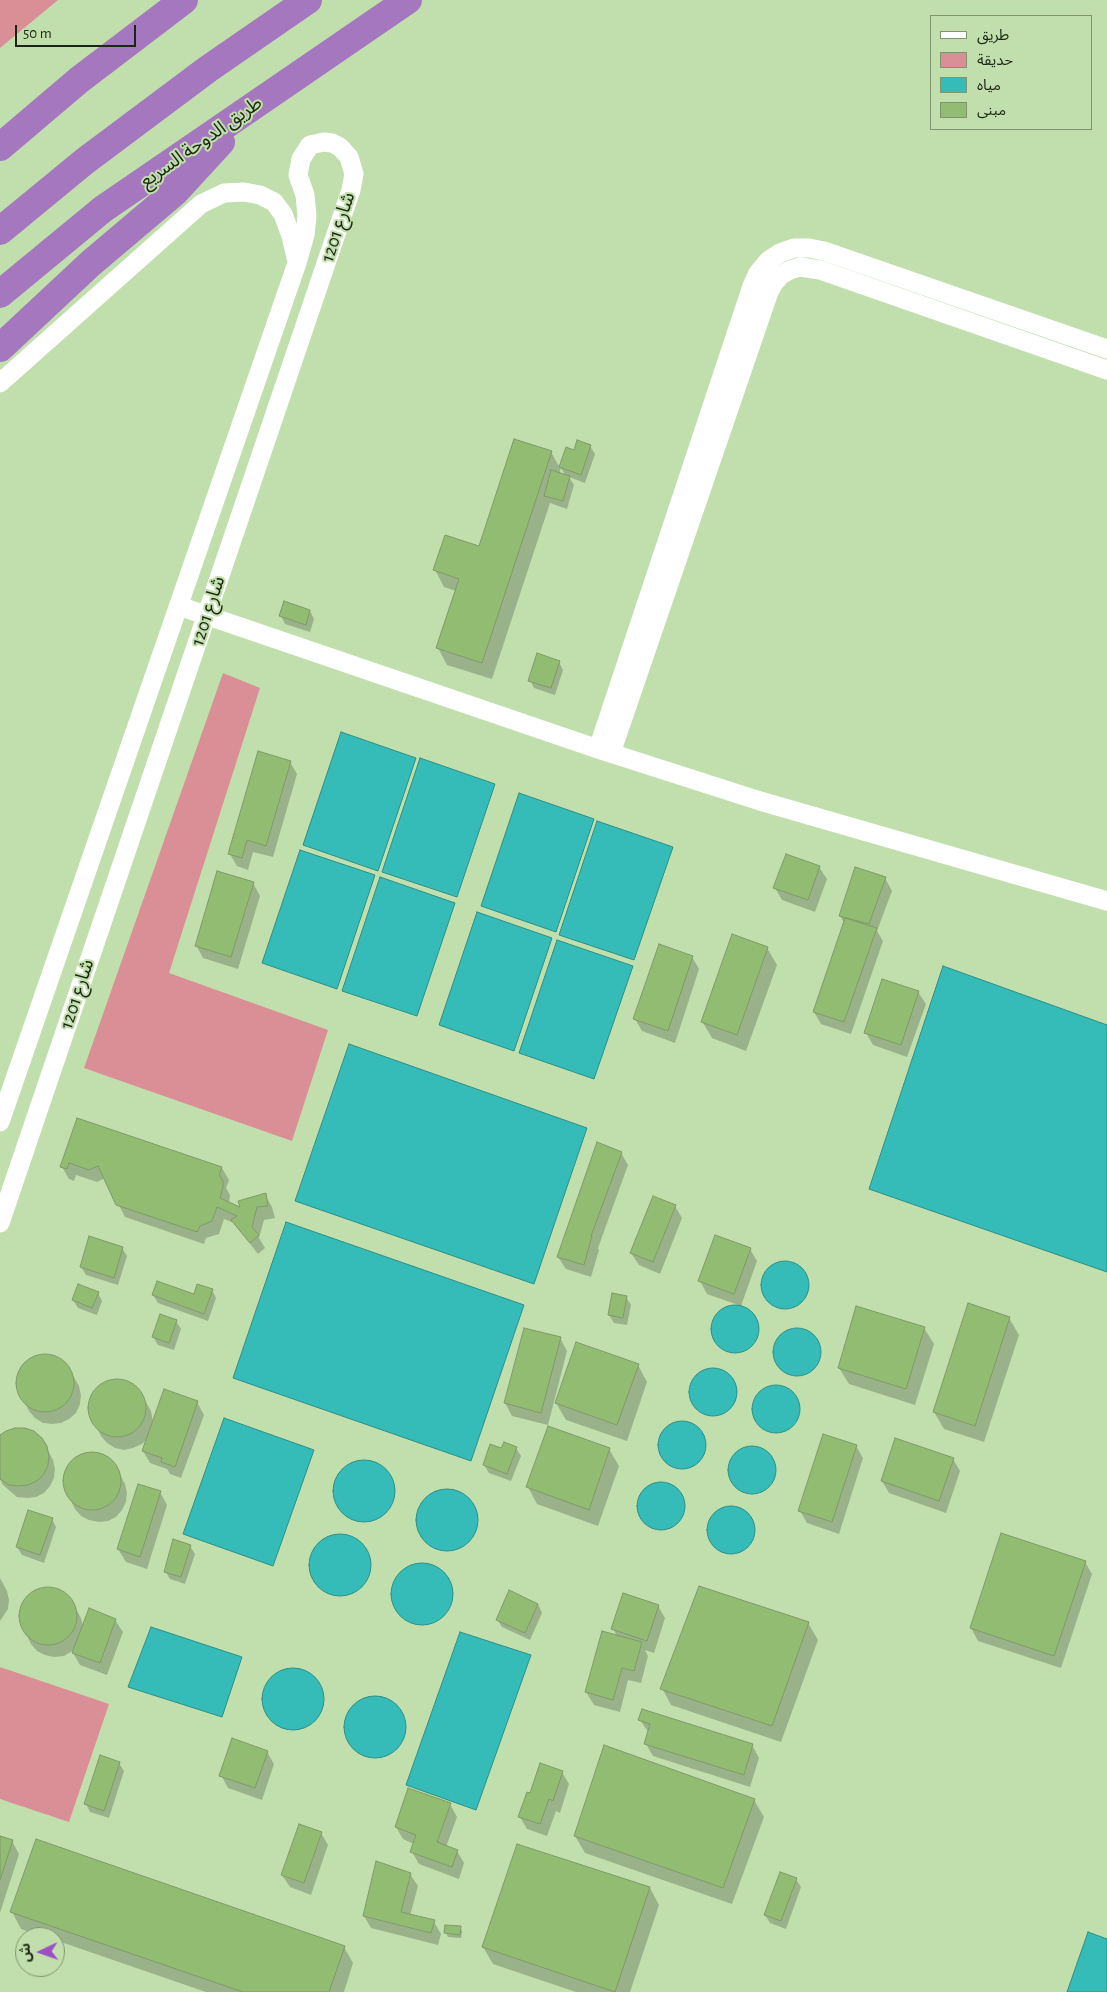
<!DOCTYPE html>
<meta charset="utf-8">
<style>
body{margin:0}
#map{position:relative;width:1107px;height:1992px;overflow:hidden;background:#c1dfac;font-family:"Alegreya Sans","Noto Sans Arabic",sans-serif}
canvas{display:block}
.legend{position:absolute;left:930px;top:15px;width:162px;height:115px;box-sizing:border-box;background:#c1dfac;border:1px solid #7f956f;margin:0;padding:6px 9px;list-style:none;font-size:15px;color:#1c2713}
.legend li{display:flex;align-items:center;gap:10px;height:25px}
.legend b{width:25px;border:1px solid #7f956f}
.north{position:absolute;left:15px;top:1927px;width:50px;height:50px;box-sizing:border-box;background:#c1dfac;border:1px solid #7f956f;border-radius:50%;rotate:267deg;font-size:14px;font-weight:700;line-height:20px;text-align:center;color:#1c2713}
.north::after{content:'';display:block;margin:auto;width:18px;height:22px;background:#9c51c3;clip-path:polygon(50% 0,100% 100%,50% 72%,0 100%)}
.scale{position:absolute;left:15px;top:25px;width:121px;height:22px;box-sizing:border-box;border:2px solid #1c2713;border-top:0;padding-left:6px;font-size:15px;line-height:18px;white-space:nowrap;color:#1c2713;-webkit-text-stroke:4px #c1dfac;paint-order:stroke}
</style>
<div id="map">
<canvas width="1107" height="1992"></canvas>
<ul class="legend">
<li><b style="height:6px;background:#fff"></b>طريق</li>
<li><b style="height:14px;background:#da8f97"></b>حديقة</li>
<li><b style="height:14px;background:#35bbb8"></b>مياه</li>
<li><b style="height:14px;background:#92bc71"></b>مبنى</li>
</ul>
<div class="north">ش</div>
<div class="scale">50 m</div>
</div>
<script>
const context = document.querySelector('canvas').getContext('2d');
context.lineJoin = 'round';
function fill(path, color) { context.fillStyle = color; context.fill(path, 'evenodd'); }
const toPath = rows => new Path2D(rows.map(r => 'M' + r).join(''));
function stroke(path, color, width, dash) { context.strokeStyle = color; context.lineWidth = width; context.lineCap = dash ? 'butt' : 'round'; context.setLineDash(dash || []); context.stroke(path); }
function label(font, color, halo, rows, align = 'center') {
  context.font = font + ' "Alegreya Sans","Noto Sans Arabic",sans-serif'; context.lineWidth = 4; context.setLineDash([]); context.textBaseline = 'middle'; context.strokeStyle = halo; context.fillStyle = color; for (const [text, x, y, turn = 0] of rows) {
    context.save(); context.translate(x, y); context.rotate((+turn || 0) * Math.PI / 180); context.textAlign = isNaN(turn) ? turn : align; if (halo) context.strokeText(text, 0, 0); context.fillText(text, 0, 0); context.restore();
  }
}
fill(toPath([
 [0,0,58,0,0,48],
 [223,673,260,688,169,973,328,1030,292,1141,84,1068],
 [0,1667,109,1704,69,1822,0,1799]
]), '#da8f97');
const water = toPath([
 [341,732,416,758,378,871,303,845,341,732],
 [420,758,495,784,457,897,382,872,420,758],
 [519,793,594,819,556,932,481,906,519,793],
 [597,821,673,847,634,960,559,935,597,821],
 [300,850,375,875,337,989,262,963,300,850],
 [380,877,455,903,417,1016,342,991,380,877],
 [477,912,552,938,514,1051,439,1025,477,912],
 [557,940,633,966,594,1079,519,1053,557,940],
 [943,966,1107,1025,1107,1272,869,1189,943,966],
 [349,1044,587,1128,534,1284,295,1201,349,1044],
 [286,1222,524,1305,471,1461,233,1378,286,1222],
 '761 1285a24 24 0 1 1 48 0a24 24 0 1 1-48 0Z',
 '711 1329a24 24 0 1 1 48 0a24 24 0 1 1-48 0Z',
 '773 1352a24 24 0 1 1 48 0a24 24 0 1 1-48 0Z',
 '689 1392a24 24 0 1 1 48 0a24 24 0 1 1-48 0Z',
 '752 1409a24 24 0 1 1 48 0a24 24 0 1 1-48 0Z',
 [224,1418,314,1450,273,1566,183,1534,224,1418],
 '658 1445a24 24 0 1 1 48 0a24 24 0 1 1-48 0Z',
 '728 1470a24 24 0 1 1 48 0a24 24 0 1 1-48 0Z',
 '333 1491a31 31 0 1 1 62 0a31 31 0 1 1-62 0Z',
 '637 1506a24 24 0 1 1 48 0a24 24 0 1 1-48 0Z',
 '416 1520a31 31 0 1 1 62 0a31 31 0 1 1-62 0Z',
 '707 1530a24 24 0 1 1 48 0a24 24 0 1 1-48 0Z',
 '309 1565a31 31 0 1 1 62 0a31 31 0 1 1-62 0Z',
 '391 1594a31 31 0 1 1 62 0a31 31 0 1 1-62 0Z',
 [151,1627,242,1657,222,1717,128,1687,151,1627],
 [460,1632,531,1655,476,1810,406,1785,460,1632],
 '262 1699a31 31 0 1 1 62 0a31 31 0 1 1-62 0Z',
 '344 1727a31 31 0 1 1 62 0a31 31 0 1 1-62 0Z',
 [1088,1932,1107,1939,1107,1992,1067,1992,1088,1932]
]);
fill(water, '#35bbb8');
stroke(water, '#2e8f86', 1);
fill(toPath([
 [590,446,595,454,585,483,569,477,574,485,567,509,550,503,492,679,447,665,438,648,456,591,444,587,435,570,480,548,551,452,560,468,567,449,574,452],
 [561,468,565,475,559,474],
 [310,611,314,619,310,632,285,624,281,616],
 [559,662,563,670,555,695,534,688,530,680],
 [290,762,297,774,273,857,253,852,248,870,237,866,230,854],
 [819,867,827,879,815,912,782,900,775,888],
 [885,878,892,891,877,931,883,941,851,1034,821,1024,814,1012,844,923,840,916],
 [253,883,260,896,238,969,203,958,196,945],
 [767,948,777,965,746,1051,712,1038,702,1021],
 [692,957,699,969,675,1043,642,1031,635,1019],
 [918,992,926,1004,907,1057,873,1045,866,1033],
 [77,1120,222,1168,229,1180,226,1188,230,1195,229,1203,242,1209,265,1195,272,1207,275,1218,264,1220,259,1238,265,1248,258,1254,234,1223,224,1219,219,1234,206,1238,204,1244,125,1217,105,1178,97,1182,76,1175,74,1181,69,1179,62,1167],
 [621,1153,628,1165,598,1248,599,1250,591,1277,566,1269,558,1257,565,1235,567,1236],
 [675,1206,682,1218,660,1274,639,1265,631,1253],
 [122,1248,127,1256,118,1285,86,1275,81,1267],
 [750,1249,757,1261,741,1306,707,1294,700,1281],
 [212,1290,216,1298,208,1321,158,1303,153,1295,194,1295],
 [98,1293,102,1301,97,1315,78,1308,73,1300],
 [626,1297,631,1305,627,1325,614,1323,609,1315],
 [1009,1318,1019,1335,984,1442,944,1429,934,1412],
 [176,1321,181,1329,174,1350,158,1345,153,1337],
 [924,1328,934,1344,915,1405,849,1384,839,1368],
 [560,1338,567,1351,548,1425,512,1416,505,1403],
 [41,1355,51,1355,59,1359,67,1365,79,1386,81,1395,80,1404,76,1413,69,1419,61,1423,52,1424,43,1423,35,1418,29,1411,18,1389,17,1380,20,1371,25,1363,33,1358],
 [638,1365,647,1382,627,1441,566,1420,556,1403],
 [113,1380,123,1380,131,1384,139,1390,151,1411,153,1422,197,1402,204,1415,181,1478,170,1474,167,1469,150,1463,143,1451,148,1438,142,1444,133,1448,124,1450,115,1448,107,1443,101,1436,90,1414,89,1405,92,1396,97,1389,105,1383],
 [0,1437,41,1438,53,1460,55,1469,54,1478,50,1486,44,1493,36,1497,27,1498,17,1497,3,1485,0,1479],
 [856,1446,863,1458,839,1534,807,1523,800,1511],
 [516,1448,521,1456,511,1481,489,1473,484,1465,502,1450],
 [609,1449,619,1466,598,1526,537,1504,528,1487],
 [88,1453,97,1453,106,1456,113,1462,125,1484,127,1493,126,1502,122,1510,116,1517,108,1521,99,1522,89,1520,81,1516,75,1509,64,1487,64,1478,66,1469,71,1461,79,1456],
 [953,1459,960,1471,946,1513,889,1493,882,1481],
 [160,1492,167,1505,147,1569,126,1562,118,1549],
 [52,1519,56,1527,44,1563,22,1555,17,1547],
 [190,1546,195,1554,185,1584,170,1579,165,1571],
 [1085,1562,1092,1574,1061,1668,978,1641,971,1628],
 [0,1578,7,1591,9,1600,8,1609,0,1621],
 [44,1588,53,1588,62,1591,69,1597,81,1618,83,1627,115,1620,123,1632,107,1675,80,1665,73,1653,74,1650,64,1656,54,1657,45,1655,37,1651,31,1644,20,1622,20,1613,22,1604,27,1596,35,1591],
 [538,1604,542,1613,530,1640,502,1627,497,1619],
 [658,1606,665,1618,654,1653,645,1650,648,1656,641,1683,628,1680,620,1712,594,1705,586,1692,617,1636,613,1629],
 [808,1623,818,1640,781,1742,671,1705,662,1688],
 [640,1720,752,1745,759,1758,750,1787,653,1756,646,1744,649,1733],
 [267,1752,274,1764,262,1800,228,1788,221,1775],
 [119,1763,124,1771,109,1818,90,1812,86,1804],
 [562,1772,569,1784,560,1813,556,1811,547,1836,527,1829,520,1817,531,1795],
 [754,1800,764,1817,732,1904,585,1853,575,1836],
 [450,1804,457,1817,446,1847,457,1851,464,1863,459,1879,419,1864,412,1852,414,1844,403,1839,396,1827],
 [321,1833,328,1845,311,1895,290,1887,282,1875],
 [0,1838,12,1841,19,1854,0,1913],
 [410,1874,418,1886,410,1916,434,1922,441,1934,438,1945,371,1928,364,1916],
 [796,1879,801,1887,786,1929,770,1923,765,1915],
 [650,1888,659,1905,630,1992,576,1992,493,1964,483,1947],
 [12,1912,344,1947,353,1963,344,1992,206,1992,55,1940,55,1937,45,1937,21,1929],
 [460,1927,462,1931,461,1938,448,1937,446,1933]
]), '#0003');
const building = toPath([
 [514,439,552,451,482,663,436,648,459,579,433,570,445,535,479,546,514,439],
 [577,440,591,445,581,475,559,467,566,447,574,450,577,440],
 [551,470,570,476,563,501,544,496,551,470],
 [284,601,310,610,306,625,279,616,284,601],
 [537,653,560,661,551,688,528,681,537,653],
 [258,751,291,761,266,846,247,840,242,858,228,854,258,751],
 [786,854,820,866,808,900,773,888,786,854],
 [855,867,886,877,869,924,839,916,855,867],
 [217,871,254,882,231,957,195,946,217,871],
 [845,918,877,928,844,1022,813,1012,845,918],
 [732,934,768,947,737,1035,701,1022,732,934],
 [659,944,693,956,668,1031,633,1019,659,944],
 [882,979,919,991,901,1045,864,1033,882,979],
 [77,1118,222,1167,219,1175,223,1181,223,1187,220,1198,240,1207,238,1201,266,1193,268,1206,257,1207,252,1227,259,1235,250,1243,231,1220,237,1216,217,1207,212,1221,200,1226,197,1232,116,1205,98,1166,89,1170,69,1163,67,1169,60,1167,77,1118],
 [597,1142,622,1152,591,1236,592,1236,584,1265,557,1257,597,1142],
 [653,1196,676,1205,653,1262,630,1253,653,1196],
 [715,1235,751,1248,734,1294,698,1281,715,1235],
 [89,1236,123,1247,114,1278,80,1267,89,1236],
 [157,1281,194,1294,197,1284,213,1289,204,1314,152,1295,157,1281],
 [78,1284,99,1292,92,1308,72,1300,78,1284],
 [612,1293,627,1296,623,1318,608,1315,612,1293],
 [968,1303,1010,1317,975,1426,933,1412,968,1303],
 [856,1306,925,1327,906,1389,838,1368,856,1306],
 [160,1314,177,1320,169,1343,152,1337,160,1314],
 [524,1328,561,1337,541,1413,504,1403,524,1328],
 [576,1342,639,1364,617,1425,555,1403,576,1342],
 '16 1383a29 29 0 1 1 58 0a29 29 0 1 1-58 0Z',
 '88 1408a29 29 0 1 1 58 0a29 29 0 1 1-58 0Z',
 [164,1389,198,1401,175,1467,161,1462,162,1458,142,1451,164,1389],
 [548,1426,610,1448,589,1510,526,1487,548,1426],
 [15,1428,25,1428,34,1431,42,1438,47,1446,49,1456,48,1465,44,1474,37,1481,28,1485,19,1486,9,1485,0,1479,0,1435,6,1431,15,1428],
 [823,1434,857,1445,832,1522,798,1511,823,1434],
 [895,1438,954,1458,939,1501,881,1481,895,1438],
 [504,1442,517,1447,507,1474,483,1465,490,1444,501,1448,504,1442],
 '63 1481a29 29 0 1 1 58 0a29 29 0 1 1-58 0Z',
 [138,1484,161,1491,140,1557,117,1549,138,1484],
 [28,1510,53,1518,40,1555,16,1547,28,1510],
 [1001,1533,1086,1561,1054,1656,970,1628,1001,1533],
 [173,1539,191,1545,181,1577,164,1572,173,1539],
 [699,1586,809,1622,772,1726,660,1689,699,1586],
 '19 1616a29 29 0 1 1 58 0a29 29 0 1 1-58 0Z',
 [509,1590,538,1604,525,1633,496,1620,509,1590],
 [623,1593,659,1605,647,1641,611,1629,623,1593],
 [89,1608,116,1619,100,1663,72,1653,89,1608],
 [602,1631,642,1642,634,1671,622,1668,613,1700,585,1692,602,1631],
 [642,1709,753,1744,744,1775,644,1744,650,1724,638,1720,642,1709],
 [232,1738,268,1751,255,1788,219,1776,232,1738],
 [604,1745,755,1799,723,1888,574,1836,604,1745],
 [100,1755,120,1762,104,1811,84,1804,100,1755],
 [540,1763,563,1771,553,1801,549,1799,540,1824,518,1817,527,1792,530,1793,540,1763],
 [408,1788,451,1803,437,1842,458,1850,452,1867,410,1852,416,1835,395,1827,408,1788],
 [299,1824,322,1832,304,1883,281,1875,299,1824],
 [0,1836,13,1840,0,1880,0,1836],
 [36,1839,345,1946,329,1992,243,1992,10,1912,36,1839],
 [517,1844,650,1887,615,1992,482,1947,517,1844],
 [376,1861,411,1873,401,1912,435,1920,431,1933,363,1916,376,1861],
 [780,1872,797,1878,781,1921,764,1915,780,1872],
 [445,1925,461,1926,460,1935,444,1933,445,1925]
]);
fill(building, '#92bc71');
stroke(building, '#7e9a6a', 1);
stroke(toPath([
 [0,383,201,204,224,193,244,192,260,195,274,202,283,214,291,236,297,261],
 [179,606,598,749,760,801,1107,901],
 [598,749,752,286,758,273,768,261,780,253,794,248,809,248,824,251,1107,349],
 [611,753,769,292,774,283,781,275,790,270,800,267,820,270,1107,370],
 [0,1122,297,263,305,235,307,216,305,195,298,175,301,159,310,145,324,142,332,143,340,147,349,157,354,174,351,190,0,1223]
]), '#fff', 19);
stroke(toPath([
 [0,147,79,80,184,0],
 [0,231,85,161,208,69,308,0],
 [0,294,103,209,408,0],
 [0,348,91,263,175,192,221,142]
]), '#a477bf', 28);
label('19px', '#1c2713', '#c1dfac', [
 ["طريق الدوحة السريع",201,142,-35],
 ["شارع 1201",338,227,-72],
 ["شارع 1201",208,611,-72],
 ["شارع 1201",77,994,-72]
]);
</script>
